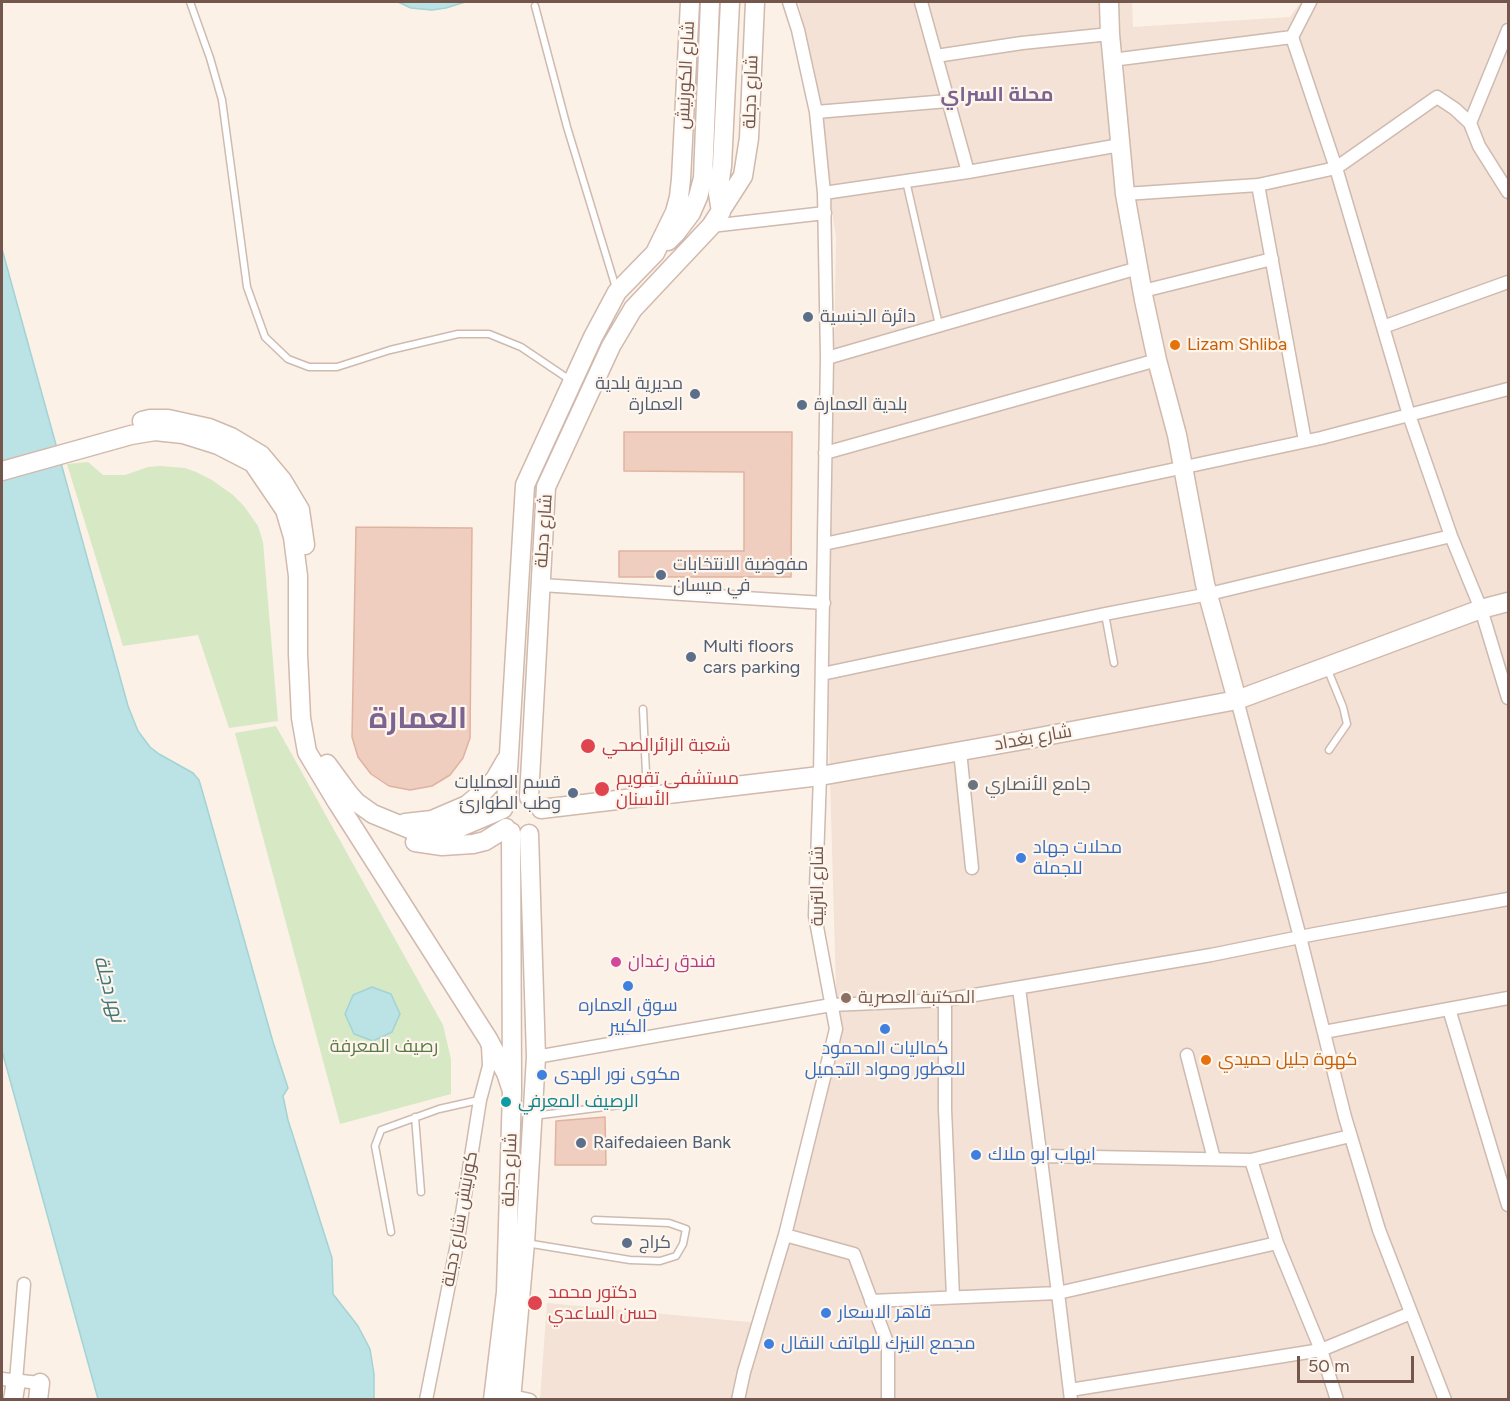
<!DOCTYPE html>
<meta charset="utf-8">
<style>
body{margin:0}
#map{position:relative;width:1510px;height:1401px;overflow:hidden;background:#fbf1e6;font-family:Figtree,sans-serif}
canvas{display:block}
.frame{position:absolute;inset:0;border:3px solid #73564c;pointer-events:none}
.scale{position:absolute;left:1297px;top:1356px;width:117px;height:27px;box-sizing:border-box;border:3px solid #73564c;border-top:0;padding-left:8px;font-size:18px;line-height:21px;white-space:nowrap;color:#73564c;-webkit-text-stroke:4px #fef5ec;paint-order:stroke}
</style>
<div id="map">
<canvas width="1510" height="1401"></canvas>
<div class="frame"></div>
<div class="scale">50 m</div>
</div>
<script>
const context = document.querySelector('canvas').getContext('2d');
context.lineJoin = 'round';
function fill(path, color) { context.fillStyle = color; context.fill(path, 'evenodd'); }
const toPath = rows => new Path2D(rows.map(r => 'M' + r).join(''));
function stroke(path, color, width, dash) { context.strokeStyle = color; context.lineWidth = width; context.lineCap = dash ? 'butt' : 'round'; context.setLineDash(dash || []); context.stroke(path); }
function label(font, color, halo, rows, align = 'center') {
  context.font = font + ' Figtree,Cairo,sans-serif'; context.lineWidth = 4.5; context.setLineDash([]); context.textBaseline = 'middle'; context.strokeStyle = halo; context.fillStyle = color; for (const [text, x, y, turn = 0] of rows) {
    context.save(); context.translate(x, y); context.rotate((+turn || 0) * Math.PI / 180); context.textAlign = isNaN(turn) ? turn : align; if (halo) context.strokeText(text, 0, 0); context.fillText(text, 0, 0); context.restore();
  }
}
fill(toPath([
 [799,2,1132,2,1133,27,1290,17,1301,2,1508,2,1508,1399,540,1400,547,1303,759,1323,837,1024,828,707,836,237]
]), '#f3e2d5');
fill(toPath([
 [88,462,103,475,125,475,148,467,160,466,185,468,196,472,212,480,233,495,244,506,258,526,263,542,278,721,229,728,198,635,123,646,67,464],
 [276,726,443,1025,451,1059,451,1094,340,1124,235,733]
]), '#d7e8c5');
const water = toPath([
 [398,2,465,2,446,8,432,10,411,8,398,2],
 [2,249,128,706,138,731,150,747,159,754,193,773,199,780,202,790,273,1042,288,1088,283,1096,288,1120,332,1258,333,1294,358,1326,370,1349,374,1374,374,1399,98,1399,2,1051,2,249],
 [372,987,391,994,400,1014,392,1032,373,1041,354,1034,345,1014,353,995,372,987]
]);
fill(water, '#bbe2e4');
stroke(water, '#a2d3d5', 1.5);
const building = toPath([
 [624,432,792,432,791,577,619,577,619,551,744,551,744,472,624,471,624,432],
 [356,527,472,528,470,738,463,758,450,775,432,786,410,790,389,786,371,774,358,757,352,737,356,527],
 [605,1117,606,1165,555,1165,556,1121,605,1117]
]);
fill(building, '#efcdbf');
stroke(building, '#e1b2a0', 1.5);
const lane = toPath([
 [190,2,210,58,222,100,247,287,265,337,288,359,309,367,337,367,390,350,458,334,489,334,521,347,570,380],
 [535,6,567,127,616,288],
 [906,181,939,325],
 [1105,614,1114,663],
 [1327,668,1343,707,1347,724,1329,750],
 [643,709,647,795],
 [533,1116,628,1104],
 [415,1117,421,1192],
 [391,1232,375,1146,381,1130,439,1109,479,1100],
 [526,1243,630,1260,660,1261,676,1256,683,1244,686,1229,669,1223,595,1220]
]);
const street = toPath([
 [921,2,968,172],
 [1310,2,1292,37,1336,168,1409,415,1451,536,1481,609,1508,698],
 [936,56,1022,43,1110,34],
 [1112,60,1292,37],
 [816,112,948,101],
 [1470,123,1508,30],
 [1258,185,1305,441],
 [824,193,968,172,1120,145],
 [1125,194,1258,185,1336,168,1437,97,1455,109,1470,123,1479,146,1508,192],
 [711,226,825,213],
 [1143,291,1272,259],
 [1383,327,1508,282],
 [827,358,1138,268],
 [825,453,1157,360],
 [824,544,1321,438,1508,389],
 [541,585,824,603],
 [822,674,1105,614,1209,594,1451,536],
 [1237,700,1300,937,1345,1117,1379,1230,1445,1400],
 [960,751,972,868],
 [1019,988,1058,1293,1071,1400],
 [945,1000,945,1109,953,1297],
 [1449,1009,1508,1205],
 [1324,1032,1508,998],
 [1187,1055,1214,1159],
 [536,1057,831,1005,945,1000,1211,955,1315,934,1508,899],
 [1041,1156,1251,1160,1350,1136],
 [1251,1160,1277,1243,1321,1350,1337,1400],
 [785,1235,854,1254,888,1345,888,1400],
 [871,1301,1058,1293,1277,1243],
 [2,1379,40,1383],
 [16,1381,24,1284],
 [1070,1390,1321,1350,1411,1313],
 [512,1396,530,1400],
 [426,1400,458,1239,480,1100,489,1066,488,1046],
 [738,1400,744,1372,785,1235,836,1029,815,916,820,776,827,358,824,193,816,112,798,30,789,2]
]);
const secondary = toPath([
 [1109,2,1110,34,1125,194,1144,300,1157,360,1177,435,1205,584,1237,700],
 [721,212,718,193,722,166,730,2],
 [668,241,676,233,691,213,698,197,703,178,710,2],
 [142,421,150,419,168,419,209,428,231,437,261,455,282,480,300,510,305,545],
 [2,471,131,435,155,431,183,434,218,445,253,463,285,510,293,537,298,576,298,654,301,718,307,752,337,802,488,1039,506,1073,512,1091],
 [327,764,349,794,356,802,373,814,412,830,427,834,442,833,456,829,503,809],
 [529,797,546,487,611,346,633,309,711,226,743,176,749,138,755,2],
 [506,804,525,485,593,337,617,292,655,253,675,212,679,197,681,179,690,2],
 [541,809,820,776,1029,739,1237,700,1481,609,1508,602],
 [405,823,432,820,467,805,486,789,495,779,506,760],
 [415,842,442,846,473,844,485,841,506,828],
 [13,1400,16,1381],
 [38,1400,40,1383],
 [493,1400,506,1292,512,1091,511,832],
 [511,1400,525,1243,536,1057,529,834]
]);
stroke(lane, '#cfbab0', 9);
stroke(street, '#cfbab0', 15);
stroke(secondary, '#d1b9ad', 21);
stroke(lane, '#fff', 6);
stroke(street, '#fff', 12);
stroke(secondary, '#fff', 18);
for (const [x, y, r, color] of [
 [808,317,6,"#5c6f8a"],
 [1175,345,6,"#e8710a"],
 [695,394,6,"#5c6f8a"],
 [802,405,6,"#5c6f8a"],
 [661,575,6,"#5c6f8a"],
 [691,657,6,"#5c6f8a"],
 [588,746,8,"#e0444e"],
 [973,785,6,"#6b7280"],
 [602,789,8,"#e0444e"],
 [573,793,6,"#5c6f8a"],
 [1021,858,6,"#3f7fe0"],
 [616,962,6,"#d1479c"],
 [628,986,6,"#3f7fe0"],
 [846,998,6,"#8d6e63"],
 [885,1029,6,"#3f7fe0"],
 [1206,1060,6,"#e8710a"],
 [542,1075,6,"#3f7fe0"],
 [506,1102,6,"#0f9aa8"],
 [581,1143,6,"#5c6f8a"],
 [976,1155,6,"#3f7fe0"],
 [627,1243,6,"#5c6f8a"],
 [535,1303,8,"#e0444e"],
 [826,1313,6,"#3f7fe0"],
 [769,1344,6,"#3f7fe0"]
]) { const dot = new Path2D(); dot.arc(x, y, r, 0, 2 * Math.PI); context.fillStyle = color; context.fill(dot); stroke(dot, '#fef5ec', 2); }
label('18px', '#73564c', '#fef5ec', [
 ["شارع الكورنيش",686,75,-87],
 ["شارع دجلة",751,92,-88],
 ["شارع دجلة",544,531,-86],
 ["شارع بغداد",1033,738,-10],
 ["شارع التربية",818,886,-90],
 ["شارع دجلة",510,1170,-88],
 ["كورنيش شارع دجلة",460,1219,-80]
]);
label('18px', '#4e5e75', '#fef5ec', [
 ["دائرة الجنسية",820,317],
 ["مديرية بلدية",683,384,"right"],
 ["العمارة",683,405,"right"],
 ["بلدية العمارة",814,405],
 ["مفوضية الانتخابات",673,565],
 ["في ميسان",673,586],
 ["Multi floors",703,647],
 ["cars parking",703,668],
 ["قسم العمليات",561,783,"right"],
 ["وطب الطوارئ",561,804,"right"],
 ["Raifedaieen Bank",593,1143],
 ["كراج",639,1243]
], 'left');
label('18px', '#c56008', '#fef5ec', [
 ["Lizam Shliba",1187,345],
 ["كهوة جليل حميدي",1218,1060]
], 'left');
label('18px', '#be3a42', '#fef5ec', [
 ["شعبة الزائرالصحي",602,746],
 ["مستشفى تقويم",616,779],
 ["الأسنان",616,800],
 ["دكتور محمد",548,1293],
 ["حسن الساعدي",548,1314]
], 'left');
label('18px', '#5b616d', '#fef5ec', [
 ["جامع الأنصاري",985,785]
], 'left');
label('18px', '#366cbe', '#fef5ec', [
 ["محلات جهاد",1033,848],
 ["للجملة",1033,869],
 ["سوق العماره",628,1006,"center"],
 ["الكبير",628,1027,"center"],
 ["كماليات المحمود",885,1049,"center"],
 ["للعطور ومواد التجميل",885,1070,"center"],
 ["مكوى نور الهدى",554,1075],
 ["ايهاب ابو ملاك",988,1155],
 ["قاهر الاسعار",838,1313],
 ["مجمع النيزك للهاتف النقال",781,1344]
], 'left');
label('18px', '#b23c85', '#fef5ec', [
 ["فندق رغدان",628,962]
], 'left');
label('18px', '#785e54', '#fef5ec', [
 ["المكتبة العصرية",858,998]
], 'left');
label('18px', '#597844', '#fef5ec', [
 ["رصيف المعرفة",384,1047]
]);
label('18px', '#0d838f', '#fef5ec', [
 ["الرصيف المعرفي",518,1102]
], 'left');
label('bold 20px', '#7c6490', '#fef5ec', [
 ["محلة السراي",997,95]
]);
label('italic 20px', '#407578', '#fef5ec', [
 ["نهر دجلة",109,989,75]
]);
label('bold 30px', '#7c6490', '#fef5ec', [
 ["العمارة",418,719]
]);
</script>
